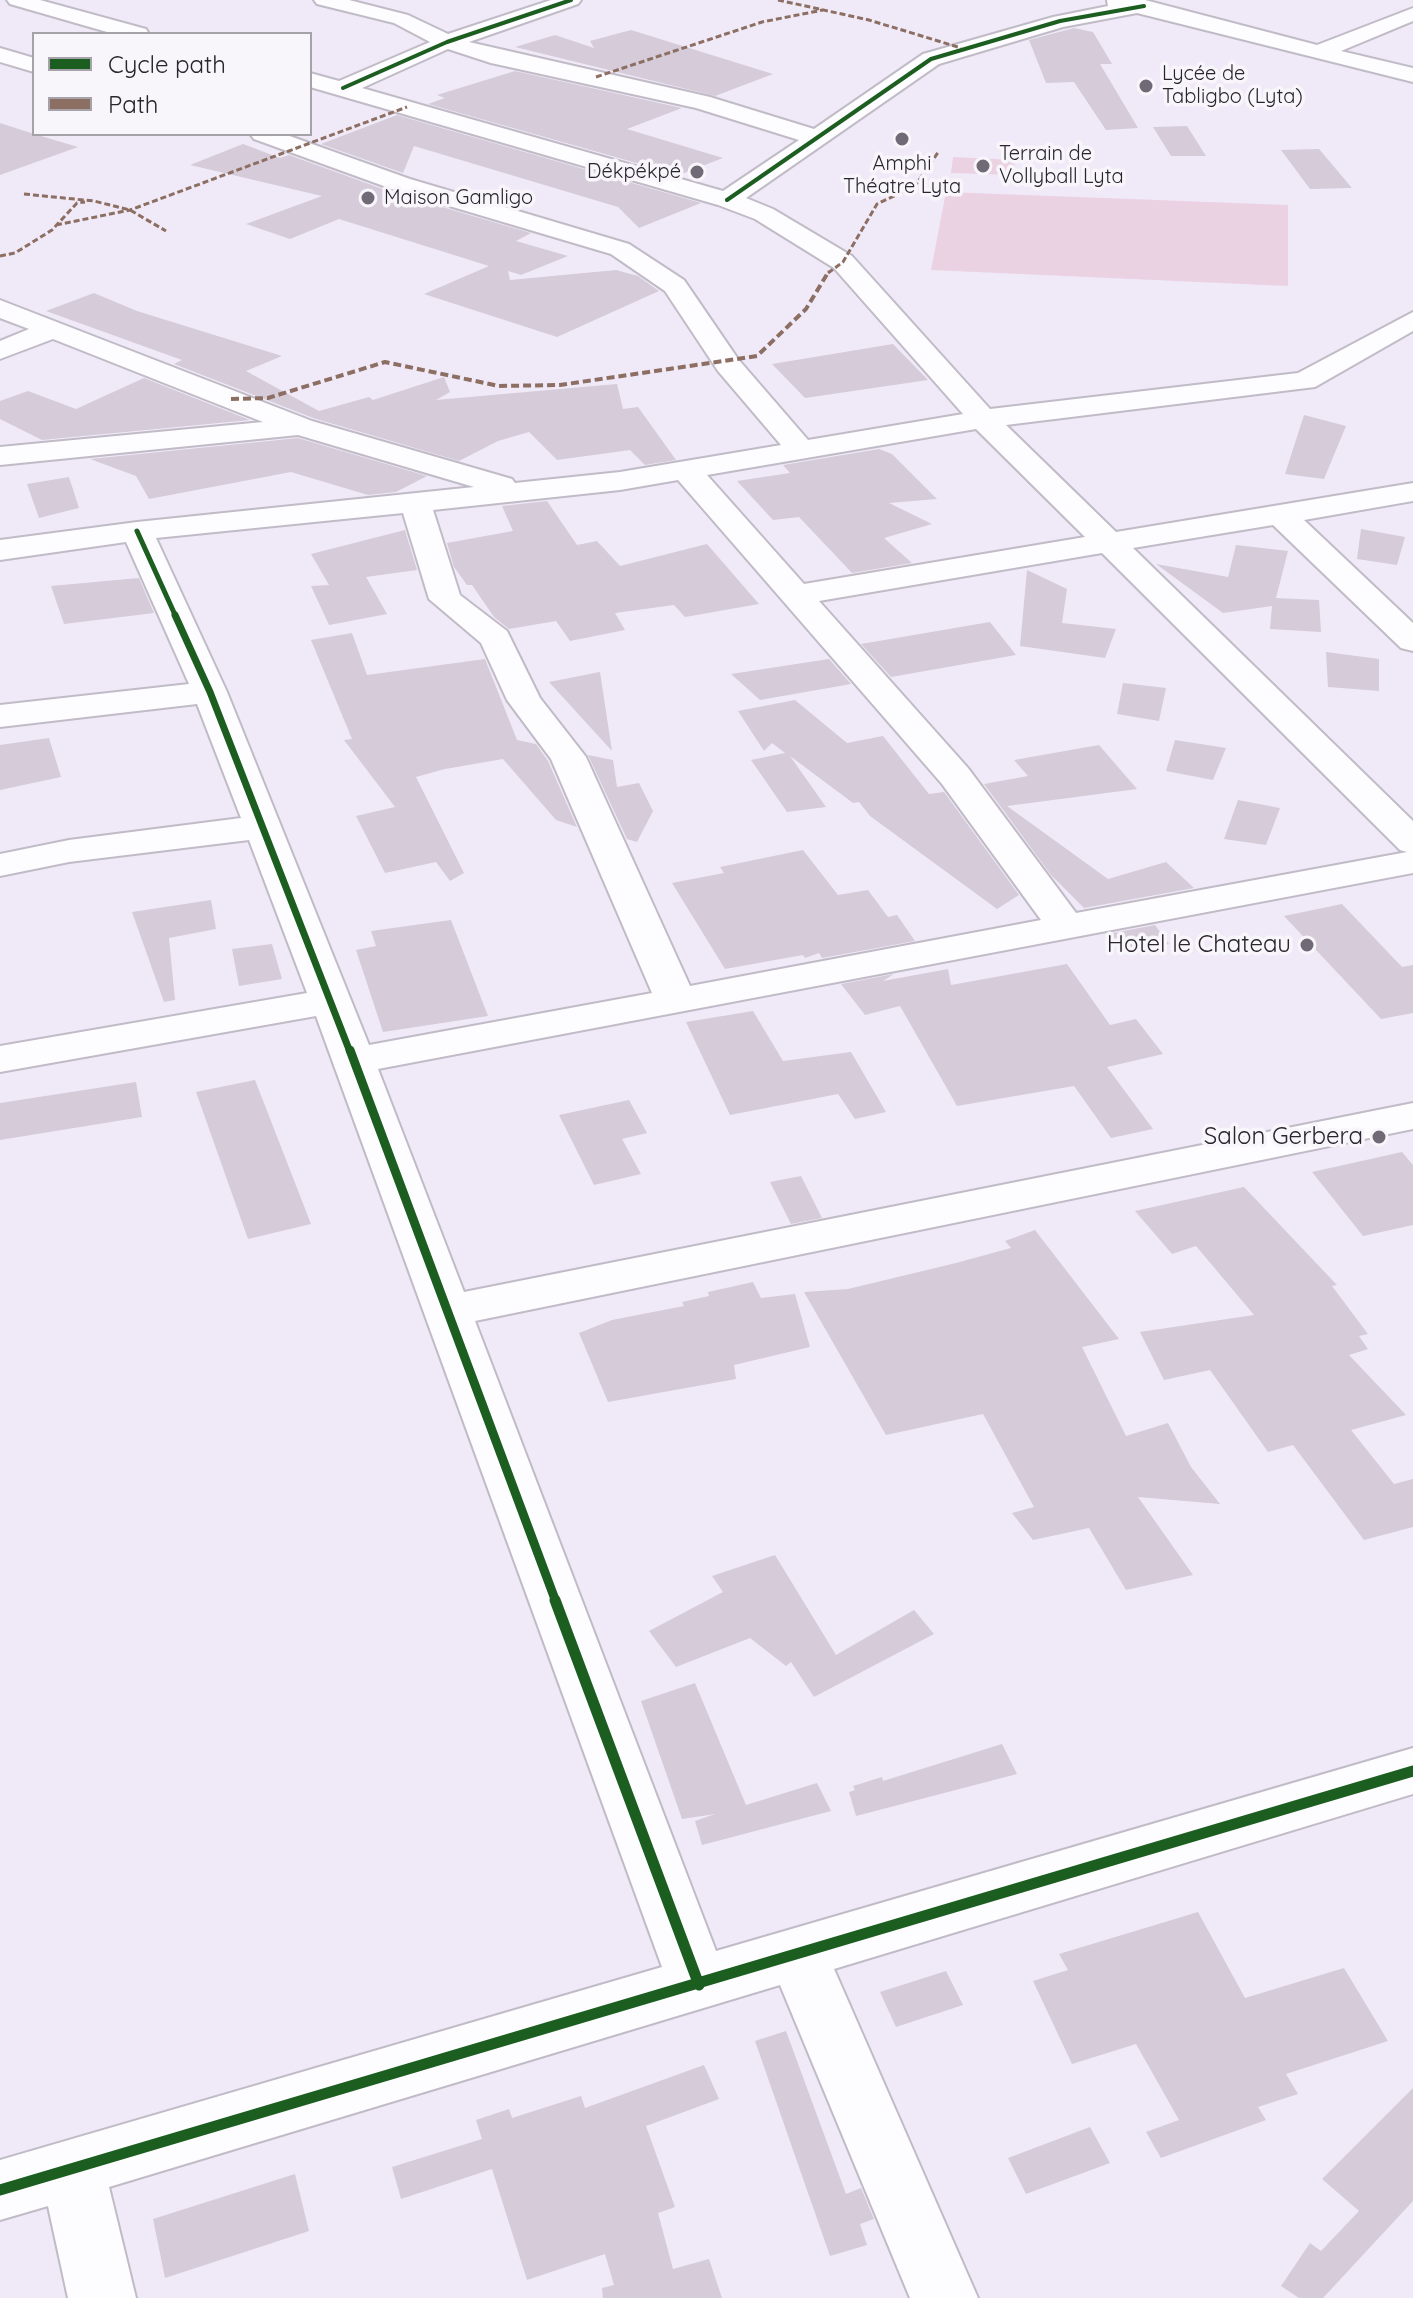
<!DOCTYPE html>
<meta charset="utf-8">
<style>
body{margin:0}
#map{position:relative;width:1413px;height:2298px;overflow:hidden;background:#f0eaf8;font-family:Quicksand,sans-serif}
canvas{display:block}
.legend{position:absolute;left:32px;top:32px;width:280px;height:104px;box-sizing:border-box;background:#f8f6fb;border:2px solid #a5a2a9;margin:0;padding:10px 14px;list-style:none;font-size:24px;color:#29252f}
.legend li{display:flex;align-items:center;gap:16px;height:40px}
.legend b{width:40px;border:2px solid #a5a2a9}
</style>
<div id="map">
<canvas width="1413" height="2298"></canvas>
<ul class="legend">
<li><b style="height:10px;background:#1b5e20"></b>Cycle path</li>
<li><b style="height:10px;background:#8d6e63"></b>Path</li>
</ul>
</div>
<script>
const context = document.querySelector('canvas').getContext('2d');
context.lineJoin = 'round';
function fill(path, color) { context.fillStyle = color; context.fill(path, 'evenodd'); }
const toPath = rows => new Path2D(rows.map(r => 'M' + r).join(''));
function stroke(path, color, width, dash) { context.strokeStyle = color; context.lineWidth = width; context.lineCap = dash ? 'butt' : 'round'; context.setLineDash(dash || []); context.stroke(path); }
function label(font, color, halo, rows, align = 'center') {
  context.font = font + ' Quicksand,sans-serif'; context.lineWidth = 7; context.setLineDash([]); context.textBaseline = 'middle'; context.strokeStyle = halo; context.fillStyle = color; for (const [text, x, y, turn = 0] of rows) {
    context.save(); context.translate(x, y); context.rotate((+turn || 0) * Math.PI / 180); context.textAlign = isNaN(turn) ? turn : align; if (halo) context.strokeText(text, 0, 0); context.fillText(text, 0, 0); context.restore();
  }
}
fill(toPath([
 [953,157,1015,160,1014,175,951,173],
 [946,192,1288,205,1288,286,931,270]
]), '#ead2e3');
fill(toPath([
 [1074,28,1093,32,1112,64,1100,64,1138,128,1106,130,1074,82,1046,83,1029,40],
 [631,30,773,74,715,96,515,47,555,35,594,48,590,41],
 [515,71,682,108,627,129,723,158,679,175,428,104,445,98,437,95],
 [397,115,701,203,639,228,618,207,414,146,403,173,321,144],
 [0,123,34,134,78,147,0,175],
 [1187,126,1206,156,1171,156,1153,127],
 [243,144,280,158,289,155,391,192,531,233,516,241,568,256,521,275,508,271,510,280,616,270,638,276,659,291,557,337,424,294,489,266,339,219,290,239,246,224,322,196,190,165],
 [1319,149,1352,188,1310,189,1281,150],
 [94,293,137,311,282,356,246,371,319,411,369,397,373,400,444,377,450,392,436,400,617,384,623,409,638,407,676,460,645,465,630,450,557,460,529,432,498,441,459,461,313,418,174,364,182,360,46,311],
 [893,344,928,380,805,398,772,364],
 [144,378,250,420,42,440,0,419,0,401,28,391,76,409],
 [1304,415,1346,426,1324,479,1285,474],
 [298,438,427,476,396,492,368,495,291,472,149,499,136,476,90,459],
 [879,449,892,454,937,499,889,503,932,524,884,538,912,563,852,573,799,517,773,520,737,481,790,473,783,465],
 [69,477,79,508,39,518,27,484],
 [547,501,577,545,597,541,620,566,707,544,759,604,685,617,674,605,615,613,625,630,570,641,556,621,509,629,494,617,472,585,467,585,454,567,447,543,513,531,502,506],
 [1361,529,1405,537,1397,565,1357,559],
 [405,530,417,570,366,577,387,614,329,625,311,586,329,585,311,554],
 [1236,545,1288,551,1276,598,1319,600,1321,632,1270,629,1272,606,1223,613,1156,564,1228,577],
 [1027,570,1067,589,1062,623,1116,629,1105,658,1020,646],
 [139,578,154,613,64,624,51,586],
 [990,622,1016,655,891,677,861,644],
 [352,633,367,675,485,659,517,740,536,744,548,761,577,827,556,820,503,759,445,769,416,777,464,873,450,881,436,862,385,873,356,816,395,807,344,740,352,739,311,640],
 [1326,652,1379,659,1379,691,1328,687],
 [829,659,851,684,760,700,731,674],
 [600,672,612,751,549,682],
 [1123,683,1166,688,1159,721,1117,714],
 [795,700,847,743,883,736,929,794,944,792,1019,895,997,909,870,816,859,802,853,803,790,756,826,807,787,812,751,760,785,753,772,743,764,751,738,711],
 [49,738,61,777,0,790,0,745],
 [1175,740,1226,748,1213,780,1166,771],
 [1099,745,1137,789,1007,806,1108,879,1166,862,1194,888,1084,908,1051,875,984,784,1028,776,1014,760],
 [588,755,613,760,617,787,639,783,653,811,637,842,627,839],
 [1238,800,1280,808,1266,845,1224,839],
 [803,850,838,895,868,890,888,917,897,915,915,941,822,958,819,953,805,958,803,955,725,969,672,883,724,873,720,867],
 [211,900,216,929,169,938,175,1000,164,1002,132,912],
 [1342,904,1402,967,1413,965,1413,1013,1381,1019,1284,916],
 [451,920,488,1016,383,1032,356,950,376,946,371,931],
 [1155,925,1169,944,1124,953,1107,934],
 [272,944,282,979,239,986,232,949],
 [1067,964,1110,1025,1136,1019,1163,1054,1107,1067,1153,1129,1111,1138,1074,1086,957,1106,900,1006,865,1015,841,984,894,974,883,981,948,969,951,985],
 [753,1011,783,1061,851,1052,886,1112,855,1119,838,1094,730,1115,686,1022],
 [255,1080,311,1224,248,1239,196,1092],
 [136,1082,142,1117,0,1140,0,1103],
 [629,1100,647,1133,622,1139,641,1174,594,1185,559,1115],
 [1402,1152,1413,1165,1413,1225,1363,1236,1312,1172],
 [801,1176,822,1218,791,1224,770,1182],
 [1244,1187,1337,1285,1332,1286,1368,1334,1359,1336,1368,1349,1349,1355,1406,1415,1351,1430,1394,1484,1413,1479,1413,1527,1364,1540,1293,1445,1268,1452,1210,1370,1164,1380,1140,1332,1254,1315,1196,1246,1172,1254,1135,1211],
 [1035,1230,1119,1339,1082,1347,1126,1436,1168,1423,1191,1467,1220,1504,1138,1497,1193,1575,1126,1590,1089,1528,1033,1540,1012,1513,1034,1507,983,1414,886,1435,804,1292,848,1289,956,1263,1011,1248,1005,1241],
 [753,1282,761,1298,795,1294,810,1347,734,1365,736,1379,608,1402,579,1333,612,1320,684,1306,682,1302,709,1296,708,1292],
 [775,1555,836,1655,914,1610,934,1634,814,1697,791,1662,786,1666,750,1638,676,1667,649,1631,723,1592,712,1576],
 [695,1683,746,1805,817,1783,831,1811,702,1845,695,1821,715,1814,682,1819,641,1701],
 [1002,1744,1017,1774,856,1816,849,1792,855,1790,853,1786,882,1777,883,1781],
 [1198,1912,1245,1998,1344,1968,1388,2041,1286,2074,1298,2094,1258,2107,1266,2120,1161,2158,1146,2132,1179,2120,1136,2044,1072,2064,1033,1981,1068,1970,1059,1954],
 [946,1971,963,2005,896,2027,880,1992],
 [786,2031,846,2194,861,2188,874,2219,860,2224,867,2245,830,2256,755,2041],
 [704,2065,719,2099,646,2126,675,2207,658,2213,673,2269,709,2259,722,2298,603,2298,602,2288,614,2285,605,2254,527,2280,492,2169,401,2199,392,2167,482,2139,476,2120,509,2109,512,2118,581,2096,585,2108],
 [1413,2088,1413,2201,1323,2298,1299,2298,1281,2286,1310,2243,1321,2251,1359,2211,1322,2179],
 [1090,2127,1110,2163,1026,2194,1008,2158],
 [295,2174,309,2231,165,2278,153,2219]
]), '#d5cbd9');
const minor = toPath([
 [7,0,40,0,146,29,149,34,114,34,10,4,7,0],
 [314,0,349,0,408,15,448,34,551,0,581,0,578,4,469,42,710,97,814,129,923,54,1053,17,1108,6,1107,0,1145,0,1317,45,1413,8,1413,21,1341,51,1413,68,1413,82,1137,13,1063,27,939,64,746,198,773,209,852,256,990,409,1298,373,1413,312,1413,331,1315,387,1006,425,1116,532,1413,483,1413,501,1304,520,1413,623,1413,651,1401,648,1273,525,1133,548,1413,821,1413,873,378,1069,464,1292,1413,1103,1413,1129,475,1321,716,1951,1413,1748,1413,1794,834,1969,978,2298,910,2298,780,1985,109,2187,136,2298,68,2298,48,2206,0,2220,0,2160,662,1967,316,1016,0,1072,0,1046,307,993,249,840,69,862,0,876,0,854,69,840,241,818,197,704,0,727,0,705,189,684,126,542,0,560,0,540,137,522,474,487,298,435,0,465,0,447,263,422,53,339,0,359,0,341,29,329,0,318,0,300,312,421,512,479,515,483,620,472,781,445,718,371,665,291,611,254,392,189,254,139,250,134,284,134,410,179,629,244,684,280,738,359,808,440,963,414,834,268,755,219,718,205,310,87,310,73,339,81,430,42,394,23,317,4,314,0],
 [448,49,491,63,696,108,799,140,723,191,362,88,448,49],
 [976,429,1085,537,804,584,707,475,976,429],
 [678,480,942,784,1041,920,690,986,586,757,540,698,507,631,460,595,433,510,620,490,678,480],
 [403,513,429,599,481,643,507,700,551,759,652,993,369,1045,227,692,156,538,403,513],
 [1102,553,1400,850,1407,852,1076,913,968,768,819,601,1102,553],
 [0,48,34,58,34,72,0,62,0,48]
]);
stroke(minor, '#c0bbc6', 4);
fill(minor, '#fdfcfe');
stroke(toPath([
 [778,0,869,20,961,48],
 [596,77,762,22,823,10],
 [24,194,94,201,130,210,166,231],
 [56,225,130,210,407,107],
 [0,256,15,253,52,230,77,203,85,202],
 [828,273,843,262,877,204,915,186,939,151]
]), '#8d6e63', 3, [6, 3]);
stroke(toPath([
 [231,399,268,398,385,362,499,386,560,385,757,356,806,309,829,271]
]), '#8d6e63', 4, [8, 4]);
stroke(toPath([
 [343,88,447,42,571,0],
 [727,200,931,59,1060,21,1144,6]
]), '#1b5e20', 4);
stroke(toPath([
 [137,531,176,617]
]), '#1b5e20', 5);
stroke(toPath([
 [175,615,210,692,350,1052]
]), '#1b5e20', 7);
stroke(toPath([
 [350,1050,556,1602]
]), '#1b5e20', 9);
stroke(toPath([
 [555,1600,699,1985],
 [0,2190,1413,1771]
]), '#1b5e20', 11);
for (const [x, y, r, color] of [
 [1146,86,8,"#6f6a75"],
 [902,139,8,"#6f6a75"],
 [983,166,8,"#6f6a75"],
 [697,172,8,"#6f6a75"],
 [368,198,8,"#6f6a75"],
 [1307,945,8,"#6f6a75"],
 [1379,1137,8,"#6f6a75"]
]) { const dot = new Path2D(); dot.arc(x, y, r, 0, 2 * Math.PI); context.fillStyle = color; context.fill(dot); stroke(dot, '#f8f6fb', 3); }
label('20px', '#29252f', '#f8f6fb', [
 ["Lycée de",1162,74],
 ["Tabligbo (Lyta)",1162,97],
 ["Terrain de",999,154],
 ["Vollyball Lyta",999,177],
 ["Amphi",902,164,"center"],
 ["Théatre Lyta",902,187,"center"],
 ["Dékpékpé",681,172,"right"],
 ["Maison Gamligo",384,198]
], 'left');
label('24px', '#29252f', '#f8f6fb', [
 ["Hotel le Chateau",1291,945],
 ["Salon Gerbera",1363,1137]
], 'right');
</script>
